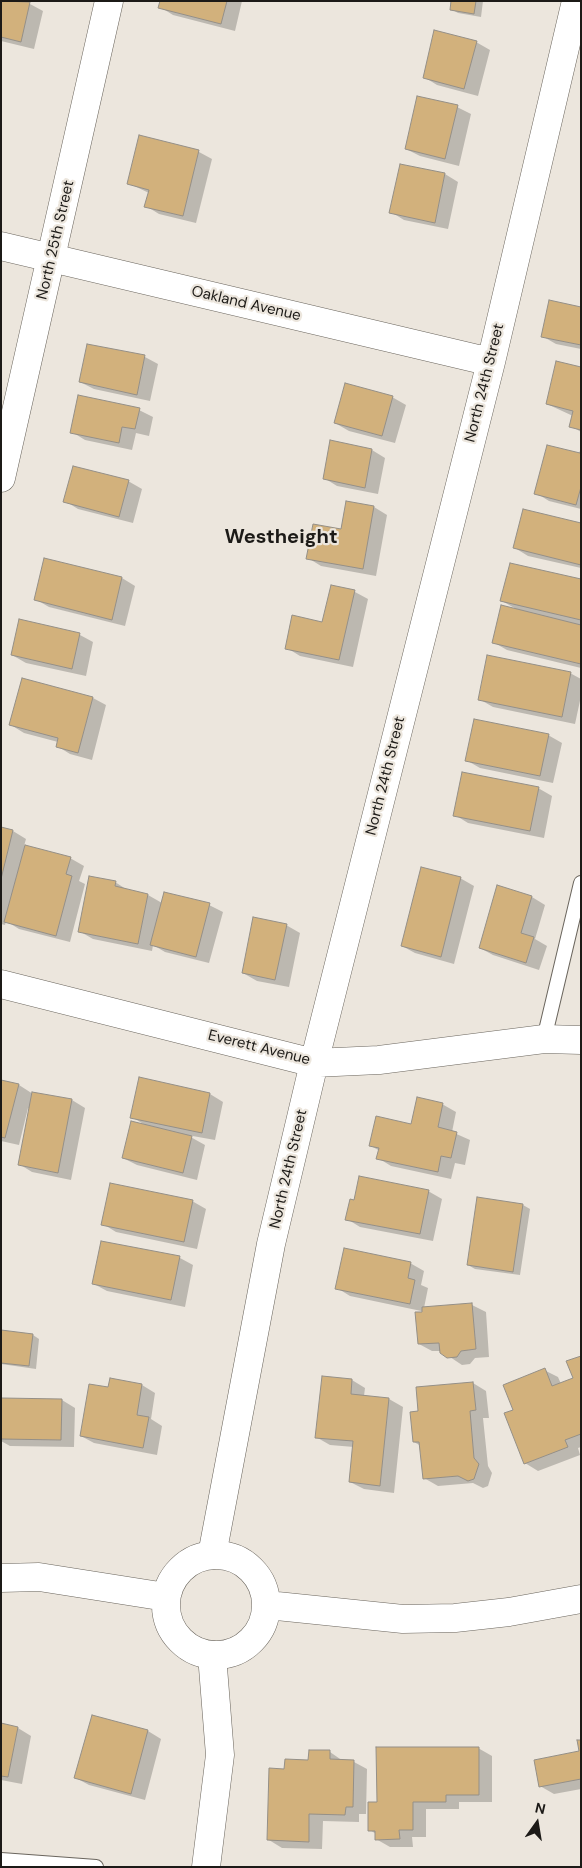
<!DOCTYPE html>
<style>
body{margin:0}
#map{position:relative;width:582px;height:1868px;overflow:hidden;background:#ece6dd;font-family:"DM Sans",sans-serif}
canvas{display:block}
.frame{position:absolute;inset:0;border:2px solid #1c1a17;pointer-events:none}
.north{position:absolute;left:512px;top:1798px;width:50px;height:50px;-webkit-text-stroke:4px #ece6dd;paint-order:stroke;rotate:13deg;font-size:14px;font-weight:700;line-height:20px;text-align:center;color:#1c1a17}
.north::after{content:'';display:block;margin:auto;width:18px;height:22px;background:#1c1a17;clip-path:polygon(50% 0,100% 100%,50% 72%,0 100%)}
</style>
<div id="map">
<canvas width="582" height="1868"></canvas>
<div class="frame"></div>
<div class="north">N</div>
</div>
<script>
const context = document.querySelector('canvas').getContext('2d');
context.lineJoin = 'round';
function fill(path, color) { context.fillStyle = color; context.fill(path, 'evenodd'); }
const toPath = rows => new Path2D(rows.map(r => 'M' + r).join(''));
function stroke(path, color, width, dash) { context.strokeStyle = color; context.lineWidth = width; context.lineCap = dash ? 'butt' : 'round'; context.setLineDash(dash || []); context.stroke(path); }
function label(font, color, halo, rows, align = 'center') {
  context.font = font + ' "DM Sans",sans-serif'; context.lineWidth = 4.5; context.setLineDash([]); context.textBaseline = 'middle'; context.strokeStyle = halo; context.fillStyle = color; for (const [text, x, y, turn = 0] of rows) {
    context.save(); context.translate(x, y); context.rotate((+turn || 0) * Math.PI / 180); context.textAlign = isNaN(turn) ? turn : align; if (halo) context.strokeText(text, 0, 0); context.fillText(text, 0, 0); context.restore();
  }
}
fill(toPath([
 [1,1,30,4,43,11,34,49,1,41],
 [161,1,242,1,235,31,173,15,160,7],
 [452,1,483,1,481,17,458,13,451,9],
 [476,42,490,50,478,96,437,85,424,77],
 [457,107,471,114,459,166,420,156,406,149],
 [140,137,199,152,212,159,196,223,159,214,146,206,149,193,128,183],
 [401,165,445,174,458,182,448,229,404,220,391,212],
 [581,308,581,349,556,344,542,336],
 [145,357,158,364,150,401,94,389,80,382],
 [581,368,581,432,571,426,573,416,547,404],
 [392,397,406,405,395,443,349,431,335,423],
 [139,410,153,417,149,436,136,433,132,450,85,440,72,432],
 [372,450,385,458,378,494,337,486,324,478],
 [581,453,581,509,549,501,536,493],
 [128,481,142,489,133,523,78,509,65,501],
 [374,507,387,515,376,576,321,566,308,558],
 [581,525,581,568,528,556,515,548],
 [45,560,122,578,135,586,125,626,49,607,35,599],
 [581,581,581,668,507,650,493,642,518,610,502,601],
 [355,592,368,599,353,667,300,656,287,648,323,624],
 [20,621,80,635,93,642,86,676,26,663,12,655],
 [570,673,581,679,581,696,575,724,493,707,479,699],
 [93,698,106,705,92,760,70,754,57,746,58,742,24,733,11,725],
 [548,735,562,743,553,783,480,768,466,760],
 [538,788,552,796,544,838,468,823,455,815],
 [1,829,13,831,26,839,24,846,70,858,84,866,79,881,85,884,70,942,19,929,6,921,5,925,1,924],
 [460,878,474,886,454,964,415,953,402,946],
 [115,882,129,891,148,895,162,903,209,905,223,912,209,963,165,952,153,945,152,951,93,939,79,931],
 [532,897,545,905,535,939,547,946,539,970,493,955,480,948],
 [286,925,300,933,289,987,257,981,243,973],
 [1,1081,19,1085,33,1094,72,1100,85,1108,71,1180,32,1172,19,1164,30,1109,28,1108,19,1145,1,1141],
 [210,1094,223,1102,215,1140,187,1135,205,1145,197,1180,137,1165,123,1158,145,1125,132,1117],
 [442,1104,456,1112,452,1132,470,1140,465,1165,455,1163,451,1179,391,1166,378,1158,380,1151,371,1146,412,1125],
 [428,1191,442,1199,433,1241,360,1227,347,1219],
 [478,1198,523,1205,530,1209,520,1275,475,1269,468,1265],
 [192,1201,206,1209,197,1249,116,1232,103,1224],
 [102,1242,180,1258,193,1265,185,1307,107,1291,94,1284],
 [410,1263,424,1271,421,1285,428,1288,424,1308,472,1305,486,1312,489,1357,475,1358,470,1364,462,1365,441,1351,432,1351,419,1344,426,1312,350,1296,337,1288],
 [1,1331,33,1335,39,1339,36,1369,1,1364],
 [581,1357,581,1447,578,1448,580,1455,538,1471,525,1463,515,1410,544,1370,558,1377,561,1384,574,1379],
 [323,1377,352,1380,365,1388,364,1396,389,1399,403,1407,394,1493,364,1489,350,1482,354,1447,330,1445,316,1437],
 [473,1383,486,1391,489,1418,483,1418,488,1466,492,1473,488,1486,483,1488,473,1483,438,1486,424,1478,421,1446,414,1442,420,1413],
 [142,1385,155,1393,151,1419,162,1426,157,1455,94,1443,81,1436,109,1389],
 [1,1399,62,1400,75,1408,74,1447,10,1446,1,1441],
 [1,1725,18,1728,31,1736,22,1784,1,1780],
 [148,1731,161,1739,145,1800,89,1785,76,1778],
 [581,1741,581,1789,554,1794,540,1786,580,1752],
 [478,1748,492,1756,492,1802,459,1802,459,1809,426,1809,426,1837,412,1837,413,1847,390,1847,376,1839,376,1834,370,1830,378,1803],
 [330,1752,343,1761,354,1762,367,1769,366,1814,359,1814,359,1822,323,1821,322,1849,282,1848,269,1840,285,1770]
]), '#0003');
const building = toPath([
 [1,1,30,2,21,42,1,37,1,1],
 [160,1,227,1,221,24,158,8,160,1],
 [451,1,476,1,474,14,450,10,451,1],
 [434,30,477,41,464,89,423,78,434,30],
 [417,96,458,105,445,159,405,149,417,96],
 [139,135,199,150,183,216,144,207,149,190,127,184,139,135],
 [400,164,445,173,435,223,389,213,400,164],
 [549,300,581,307,581,345,541,337,549,300],
 [87,344,145,355,137,395,79,382,87,344],
 [556,361,581,367,581,430,569,427,573,411,546,404,556,361],
 [345,383,393,396,382,436,334,423,345,383],
 [78,395,140,408,135,429,122,427,119,443,70,433,78,395],
 [330,440,372,449,365,488,323,479,330,440],
 [547,445,580,453,581,448,581,487,576,505,534,494,547,445],
 [73,466,129,480,119,517,63,502,73,466],
 [346,501,374,506,363,569,306,559,313,524,341,529,346,501],
 [523,509,581,523,581,565,513,548,523,509],
 [44,558,122,577,112,620,34,600,44,558],
 [510,563,581,579,581,620,500,601,510,563],
 [331,585,355,590,339,660,285,649,292,615,322,622,331,585],
 [501,605,581,625,581,664,492,643,501,605],
 [19,619,80,633,72,669,11,655,19,619],
 [487,655,571,672,562,717,478,700,487,655],
 [22,678,93,697,78,753,56,747,58,738,9,725,22,678],
 [474,719,549,734,540,776,465,761,474,719],
 [462,772,539,787,530,831,453,816,462,772],
 [1,827,13,830,1,879,1,827],
 [25,845,71,857,66,874,72,876,56,936,4,922,25,845],
 [421,867,461,877,441,957,401,946,421,867],
 [89,876,116,881,115,886,148,894,138,944,78,932,89,876],
 [497,885,532,896,521,933,534,937,526,963,479,948,497,885],
 [164,892,210,903,196,957,150,945,164,892],
 [253,917,287,924,275,980,242,973,253,917],
 [139,1077,210,1093,202,1133,130,1118,139,1077],
 [1,1080,19,1084,5,1138,1,1137,1,1080],
 [32,1092,72,1099,58,1173,18,1165,32,1092],
 [417,1097,443,1103,438,1127,457,1132,451,1158,441,1156,438,1172,376,1159,379,1148,369,1146,376,1116,411,1124,417,1097],
 [131,1121,192,1136,183,1173,122,1158,131,1121],
 [359,1176,429,1190,420,1234,345,1220,350,1199,354,1200,359,1176],
 [110,1183,193,1200,184,1242,101,1225,110,1183],
 [477,1197,523,1204,513,1272,467,1265,477,1197],
 [101,1241,180,1256,171,1300,92,1284,101,1241],
 [344,1248,411,1262,408,1278,415,1280,410,1304,335,1289,344,1248],
 [472,1303,476,1349,461,1351,457,1357,447,1358,440,1353,439,1343,418,1344,415,1312,422,1312,422,1307,472,1303],
 [1,1330,33,1334,29,1366,1,1363,1,1330],
 [581,1356,581,1434,565,1440,568,1447,524,1464,504,1413,513,1410,503,1385,545,1368,552,1386,573,1378,566,1361,581,1356],
 [322,1376,352,1379,351,1394,389,1398,380,1486,349,1482,353,1441,315,1438,322,1376],
 [110,1378,142,1384,137,1415,149,1417,143,1448,80,1436,89,1384,108,1387,110,1378],
 [473,1382,476,1410,470,1411,474,1458,479,1464,474,1479,468,1481,458,1476,423,1479,419,1442,413,1442,410,1412,418,1411,416,1387,473,1382],
 [1,1398,62,1399,61,1440,1,1439,1,1398],
 [92,1715,148,1730,131,1794,74,1778,92,1715],
 [1,1723,18,1727,8,1777,1,1776,1,1723],
 [577,1740,581,1740,581,1779,539,1787,534,1760,579,1751,577,1740],
 [376,1747,479,1747,479,1795,446,1795,446,1802,413,1802,413,1830,399,1830,400,1839,375,1840,375,1831,368,1831,368,1802,377,1802,376,1747],
 [309,1750,330,1750,330,1759,354,1760,353,1807,346,1807,345,1815,309,1814,309,1842,267,1840,269,1768,284,1769,285,1759,308,1760,309,1750]
]);
fill(building, '#d2b17c');
stroke(building, '#948f87', 1);
const service = toPath([
 [544,1039,581,883],
 [1,1860,96,1867]
]);
const minor = toPath([
 [1,246,491,362],
 [1,478,109,1],
 [1,984,314,1063,379,1060,544,1039,581,1040],
 [212,1555,271,1244,314,1063,491,362,576,1],
 [206,1867,220,1755,212,1655]
]);
const tertiary = toPath([
 '166 1605a50 50 0 1 1 100 0a50 50 0 1 1-100 0Z',
 [1,1578,39,1577,166,1597],
 [267,1605,403,1619,455,1618,509,1612,581,1599]
]);
stroke(service, '#6a655d', 16);
stroke(minor, '#6a655d', 29);
stroke(tertiary, '#6a655d', 29);
stroke(service, '#fff', 14);
stroke(minor, '#fff', 28);
stroke(tertiary, '#fff', 28);
label('15px', '#1c1a17', '#ece6dd', [
 ["North 25th Street",56,240,-77],
 ["Oakland Avenue",246,304,13],
 ["North 24th Street",485,383,-76],
 ["North 24th Street",386,776,-76],
 ["Everett Avenue",259,1048,14],
 ["North 24th Street",289,1169,-77]
]);
label('bold 20px', '#1c1a17', '#ece6dd', [
 ["Westheight",281,538]
]);
</script>
